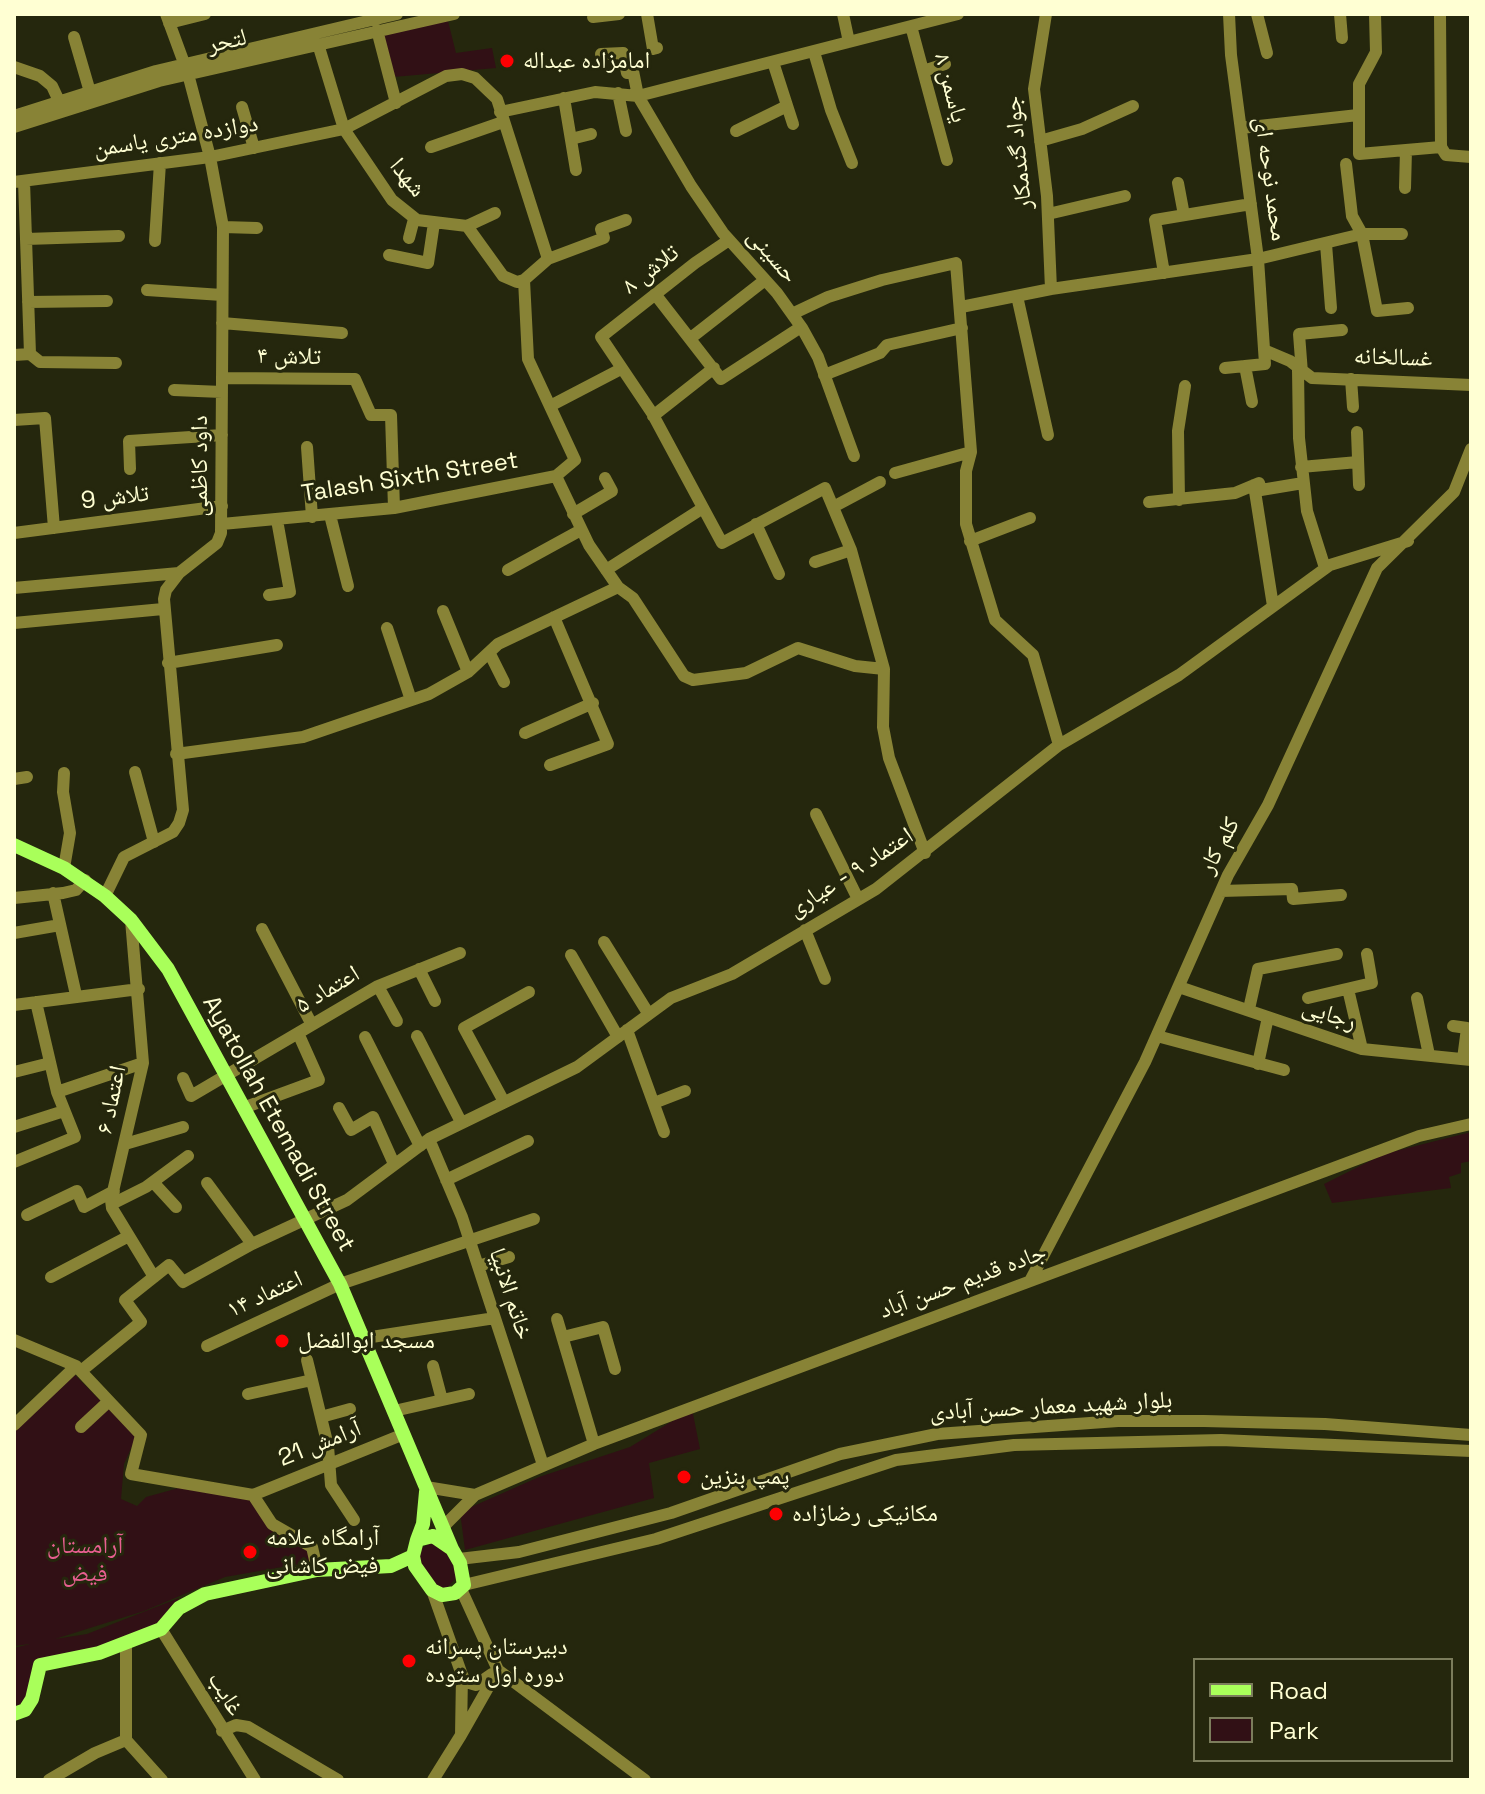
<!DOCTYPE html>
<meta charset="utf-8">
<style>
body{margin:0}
#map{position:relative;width:1485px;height:1794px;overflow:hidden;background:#25270d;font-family:"Space Grotesk",sans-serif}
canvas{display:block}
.frame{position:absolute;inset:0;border:16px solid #ffffd3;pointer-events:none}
.legend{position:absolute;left:1193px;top:1658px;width:260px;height:104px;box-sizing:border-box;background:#25270d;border:2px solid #7c7d5c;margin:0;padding:10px 14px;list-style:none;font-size:24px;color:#ffffd3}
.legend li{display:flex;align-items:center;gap:16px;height:40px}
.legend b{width:40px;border:2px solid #7c7d5c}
</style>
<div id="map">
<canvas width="1485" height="1794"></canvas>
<div class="frame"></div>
<ul class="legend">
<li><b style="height:10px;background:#a9ff5a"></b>Road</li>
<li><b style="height:22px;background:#311015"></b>Park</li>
</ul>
</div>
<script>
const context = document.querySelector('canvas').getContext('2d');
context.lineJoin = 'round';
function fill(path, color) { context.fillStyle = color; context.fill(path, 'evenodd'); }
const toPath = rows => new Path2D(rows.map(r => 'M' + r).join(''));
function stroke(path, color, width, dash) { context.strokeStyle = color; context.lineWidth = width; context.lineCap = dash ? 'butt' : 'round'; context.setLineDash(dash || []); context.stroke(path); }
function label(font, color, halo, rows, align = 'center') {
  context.font = font + ' "Space Grotesk","Noto Naskh Arabic",sans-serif'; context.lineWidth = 6; context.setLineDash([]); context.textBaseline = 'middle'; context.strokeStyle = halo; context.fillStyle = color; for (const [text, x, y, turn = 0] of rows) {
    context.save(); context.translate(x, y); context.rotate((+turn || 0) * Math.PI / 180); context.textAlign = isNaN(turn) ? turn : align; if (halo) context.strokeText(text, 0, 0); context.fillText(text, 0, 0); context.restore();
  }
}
fill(toPath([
 [447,17,456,53,492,48,496,68,393,77,383,31],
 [1471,1132,1471,1161,1461,1163,1461,1173,1449,1177,1451,1188,1332,1203,1324,1184,1384,1154],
 [73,1373,136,1437,124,1464,121,1499,137,1506,146,1497,186,1486,251,1498,263,1519,281,1538,309,1550,311,1562,225,1577,144,1611,55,1639,87,1634,179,1598,161,1626,150,1632,48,1661,25,1705,14,1708,14,1648,30,1644,14,1646,14,1430],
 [692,1409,700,1449,649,1463,654,1498,465,1550,460,1512,539,1477,630,1447],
 [431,1543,451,1552,457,1577,447,1588,438,1588,419,1567,420,1549]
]), '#311015');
stroke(toPath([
 [166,14,184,63],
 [647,14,653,49,657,48],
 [843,14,849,42],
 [1046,14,1034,89,1047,196,1051,289],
 [1257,14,1267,53],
 [1340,14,1342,38],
 [1375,14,1376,52,1359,84,1359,154,1441,147,1440,14],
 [593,17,619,14],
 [169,23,205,14],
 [911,26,947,160],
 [377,30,396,103],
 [74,37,90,92],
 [318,44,344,129,392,200,417,220,467,226,503,276,517,282,524,280],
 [814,52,831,110,852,163],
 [601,54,623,53,627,73,633,71,638,96,691,186,723,233,777,293,802,328,818,357,854,456],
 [773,62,793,124],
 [14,67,40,76,52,86,59,101],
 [923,71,945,64],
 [618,93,626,131],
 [564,98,576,170],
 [242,107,254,148],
 [500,112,595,92,638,96,958,14],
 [14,116,156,71,397,14],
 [14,127,159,81,454,14],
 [1241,128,1358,115],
 [736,131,787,106],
 [571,139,591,134],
 [1040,141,1082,129,1133,106],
 [431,147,503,122],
 [1441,147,1446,155,1471,157],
 [1346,164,1352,216,1362,234,1377,311,1408,308],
 [24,181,30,354],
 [14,182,210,157,344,129,446,76,462,74,475,78,497,99,548,259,604,238,601,229,626,220],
 [1178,183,1184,215],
 [1405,188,1406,150],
 [1048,214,1125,196],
 [467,226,495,213],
 [223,227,257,228],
 [409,238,414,219],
 [26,239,119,236],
 [729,240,695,263,601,337,652,413,722,543,825,488,851,550,884,669],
 [155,241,160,163],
 [1326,244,1331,308],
 [389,255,428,263,434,223],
 [1164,273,1155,220,1251,204],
 [524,280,528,359,575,460,556,476,589,545,618,587,633,598,684,676,693,680,746,673,798,648,855,666,884,669,883,727,889,758,925,853],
 [524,280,548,259],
 [147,290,222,295],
 [655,294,721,379,801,327],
 [1017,296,1048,435],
 [28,302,107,301],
 [961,307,1051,289,1258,259,1362,234,1402,234],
 [792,314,828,297,882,280,956,263,971,452,966,471,966,524,995,620,1033,655,1059,745],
 [222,323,342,333],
 [692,337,765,280],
 [1264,350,1290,361,1312,378,1471,385],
 [14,355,30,354,40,362,116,363],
 [1245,366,1252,402],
 [1225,368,1265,364,1258,259,1231,55,1229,14],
 [1298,370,1299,438,1307,511,1325,568],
 [1302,373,1299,334,1342,330],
 [824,375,880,353,887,345,962,328],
 [222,378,355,379,371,415,391,415,394,508],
 [1351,379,1353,407],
 [174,390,222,392],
 [550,406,621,369],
 [653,416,714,368],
 [14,420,45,418,54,528],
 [1357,432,1359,485],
 [307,447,312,517],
 [1301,467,1358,462],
 [130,469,129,441,222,435],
 [895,473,971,452],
 [1254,485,1273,606],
 [1179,500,1178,431,1185,386],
 [1149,502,1235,493,1259,483,1261,490,1303,483],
 [835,506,880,482],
 [573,514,612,491,605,478],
 [330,515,348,586],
 [222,524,394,508,556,476],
 [756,524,779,574],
 [14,533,222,506],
 [970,541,1030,518],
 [815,562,851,550],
 [508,570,581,530],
 [606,570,703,508],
 [14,588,179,573],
 [269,595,290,592,277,520],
 [443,611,468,672],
 [14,623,163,609],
 [387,628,411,700],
 [489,652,504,682],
 [168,663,277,645],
 [525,733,593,703],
 [176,754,303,737,429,694,468,672,498,644,618,587],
 [550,765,608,744,554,617],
 [135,772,154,842],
 [14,779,27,777],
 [816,814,858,899],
 [64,868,70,833,63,792,64,773],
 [1221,891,1292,889,1293,899,1341,895],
 [53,893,76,995],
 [105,896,124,857,173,832,179,823,183,810,164,599,166,590,179,573,217,543,221,533,223,227,210,157,188,74],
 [14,898,63,893,76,890,85,880],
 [131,920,143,1063,111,1200,112,1208,154,1277],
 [262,929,312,1025],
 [805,930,825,979],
 [14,933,60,925],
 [604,942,648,1013],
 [571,955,618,1037],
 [419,969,435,1001],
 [378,986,397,1021],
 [1179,987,1362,1049,1471,1060],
 [1348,989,1362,1049],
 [1308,998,1372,983,1367,954],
 [1417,998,1429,1055],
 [14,1005,139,989],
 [1249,1009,1258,969,1337,954],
 [1453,1026,1467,1028,1463,1059],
 [627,1030,664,1132],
 [417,1036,461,1122],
 [1157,1036,1284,1070],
 [365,1037,420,1146],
 [1258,1064,1268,1017],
 [14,1072,50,1063],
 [183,1078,191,1096,378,986,460,953],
 [57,1092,143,1063],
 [503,1100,464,1028,529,992],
 [654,1103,685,1091],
 [243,1108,319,1080,298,1033],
 [339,1108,351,1130,373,1117,394,1164],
 [14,1127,64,1111],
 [429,1139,462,1217,543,1465],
 [125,1144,183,1127],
 [14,1162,75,1137,57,1092,36,1002],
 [446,1180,528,1141],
 [153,1182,176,1207],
 [207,1183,252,1244],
 [112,1204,146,1187,188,1156],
 [27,1215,77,1191,84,1207,114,1191],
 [478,1266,509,1257],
 [51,1277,129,1236],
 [1030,1281,1145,1062,1228,875,1268,805,1377,568,1454,492,1471,449],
 [557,1319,594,1444],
 [563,1337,603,1327,615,1369],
 [365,1338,495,1318],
 [14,1340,76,1366,141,1435,131,1474,253,1495],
 [207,1346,340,1284,534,1219],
 [307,1360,328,1446,331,1485,354,1520],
 [433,1366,442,1400],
 [81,1371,141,1322,125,1300,169,1265,183,1282,252,1244,347,1200,429,1139,577,1067,671,998,732,974,876,889,1059,745,1179,675,1330,565,1408,541],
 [248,1394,312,1380],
 [394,1411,469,1394],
 [321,1417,350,1409],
 [14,1425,76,1366],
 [81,1427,109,1401],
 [426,1487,475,1495],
 [253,1495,404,1434],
 [253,1495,272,1524,312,1547,315,1560],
 [444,1526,475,1495,594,1444,1419,1136,1471,1124],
 [459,1559,519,1552,671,1513,840,1454,937,1434,1118,1421,1204,1421,1325,1424,1471,1435],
 [464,1585,656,1539,896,1460,1014,1445,1221,1440,1471,1451],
 [461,1589,498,1670],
 [432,1590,462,1675,461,1735,498,1670],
 [161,1629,255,1780],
 [126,1643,126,1740],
 [498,1670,645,1780],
 [462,1675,466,1682,476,1685,492,1674],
 [222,1731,236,1725,248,1727,338,1780],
 [126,1740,162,1780],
 [49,1780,95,1753,126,1740],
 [433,1780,461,1735]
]), '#888336', 12);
stroke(toPath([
 [14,845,64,868,105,896,131,920,168,969,340,1284,452,1549],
 [433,1536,452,1549,460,1563,464,1585,455,1593,442,1595,432,1590,415,1566,413,1556,417,1540,433,1536],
 [417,1540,423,1524,426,1492],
 [14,1714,25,1710,32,1699,40,1665,99,1653,161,1629,179,1608,205,1594,317,1570,391,1566,413,1556]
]), '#a9ff5a', 14);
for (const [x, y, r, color] of [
 [507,61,8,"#fe0002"],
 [282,1341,8,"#fe0002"],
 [684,1477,8,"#fe0002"],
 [776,1514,8,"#fe0002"],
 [250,1552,8,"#fe0002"],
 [409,1661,8,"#fe0002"]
]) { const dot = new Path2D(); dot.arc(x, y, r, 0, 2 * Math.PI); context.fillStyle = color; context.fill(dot); stroke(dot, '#25270d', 3); }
label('24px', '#ffffd3', '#25270d', [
 ["لتحر",227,42,-13],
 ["یاسمن ۸",950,88,75],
 ["دوازده متری یاسمن",176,137,-9],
 ["جواد گندمکار",1019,153,-96],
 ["شهدا",407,178,51],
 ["محمد نوحه ای",1270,179,82],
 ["حسینی",772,256,49],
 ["تلاش ۸",651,270,-38],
 ["تلاش ۴",289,357,1],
 ["غسالخانه",1393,358,2],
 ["داود کاظمی",200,466,-90],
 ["Talash Sixth Street",410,478,-9],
 ["تلاش 9",115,498,-7],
 ["کلم کار",1220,846,-62],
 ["اعتماد ۹ - عیاری",851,873,-33],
 ["اعتماد ۵",328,990,-31],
 ["رجایی",1329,1015,18],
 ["اعتماد ۶",112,1100,-78],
 ["Ayatollah Etemadi Street",278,1124,61],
 ["جاده قدیم حسن آباد",963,1282,-20],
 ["خاتم الانبیا",510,1294,72],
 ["اعتماد ۱۴",265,1295,-25],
 ["بلوار شهید معمار حسن آبادی",1051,1407,-3],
 ["آرامش 21",320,1444,-22],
 ["غایب",225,1694,59]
]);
label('24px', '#ffffd3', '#25270d', [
 ["امامزاده عبداله",523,61],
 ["مسجد ابوالفضل",298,1341],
 ["پمپ بنزین",700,1477],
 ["مکانیکی رضازاده",792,1514],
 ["آرامگاه علامه",266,1538],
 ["فیض کاشانی",266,1566],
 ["دبیرستان پسرانه",425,1647],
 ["دوره اول ستوده",425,1675]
], 'left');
label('24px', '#e85f91', '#25270d', [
 ["آرامستان",85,1546],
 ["فیض",85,1574]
]);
</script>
